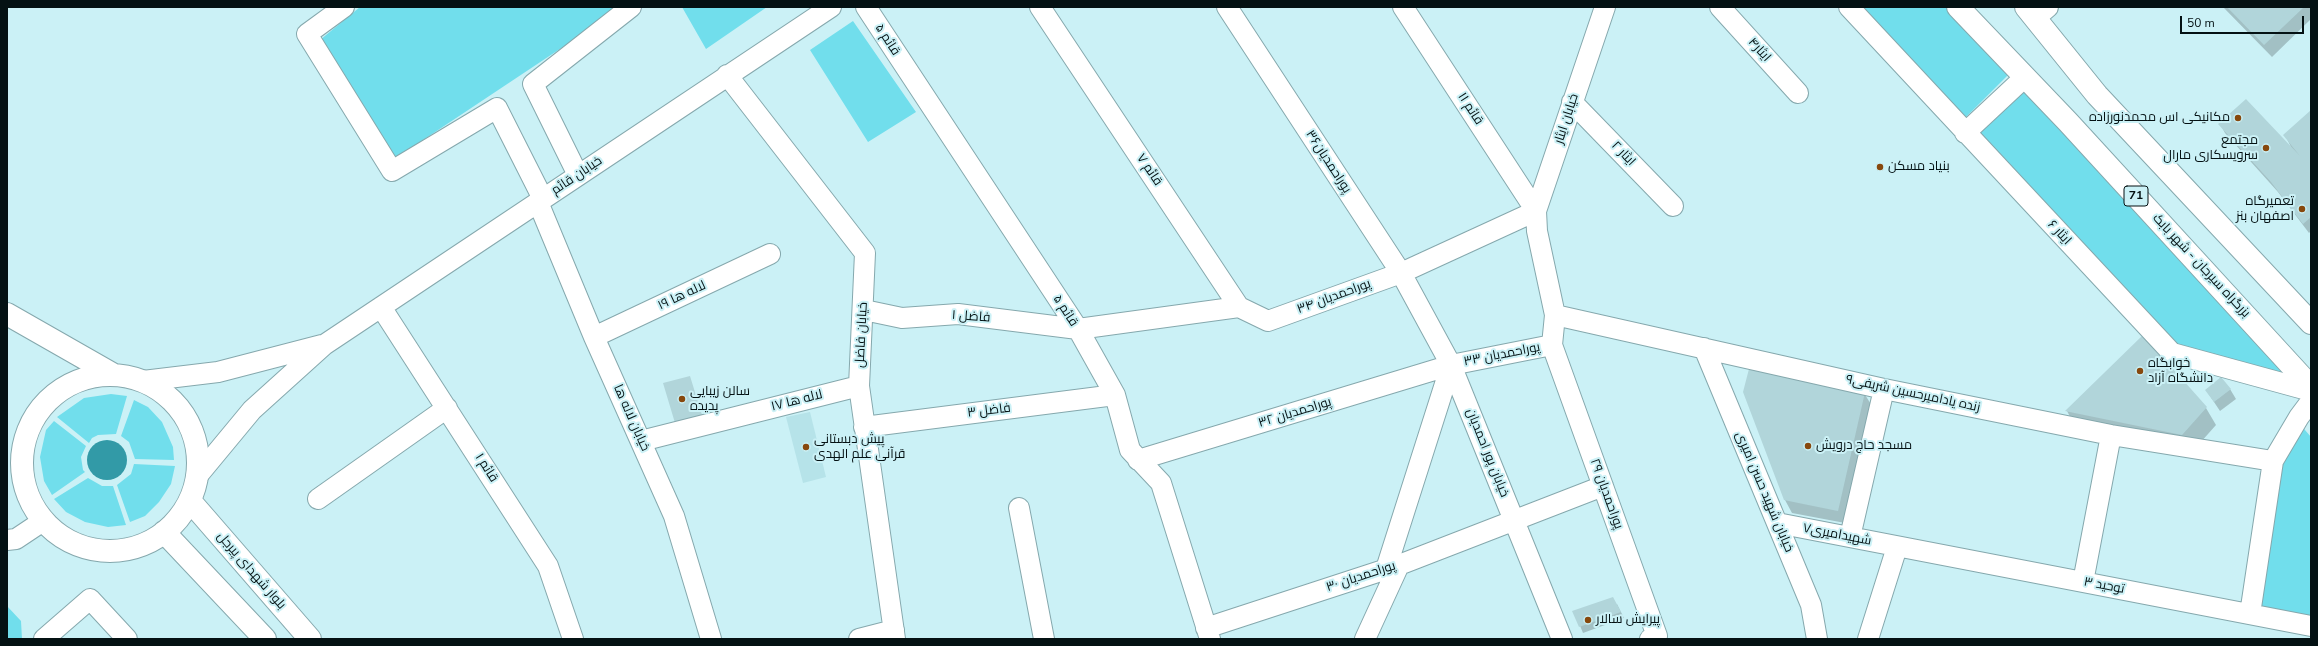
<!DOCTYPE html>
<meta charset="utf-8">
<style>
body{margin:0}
#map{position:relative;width:2318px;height:646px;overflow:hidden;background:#cbf1f6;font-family:"Nunito Sans",sans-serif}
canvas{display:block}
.frame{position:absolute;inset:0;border:8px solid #041113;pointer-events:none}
.scale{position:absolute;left:2180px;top:16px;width:124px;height:18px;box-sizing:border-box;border:2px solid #041113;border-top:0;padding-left:5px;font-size:12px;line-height:14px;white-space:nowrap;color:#041113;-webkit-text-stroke:3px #cbf1f6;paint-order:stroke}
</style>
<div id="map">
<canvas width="2318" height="646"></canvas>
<div class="frame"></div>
<div class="scale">50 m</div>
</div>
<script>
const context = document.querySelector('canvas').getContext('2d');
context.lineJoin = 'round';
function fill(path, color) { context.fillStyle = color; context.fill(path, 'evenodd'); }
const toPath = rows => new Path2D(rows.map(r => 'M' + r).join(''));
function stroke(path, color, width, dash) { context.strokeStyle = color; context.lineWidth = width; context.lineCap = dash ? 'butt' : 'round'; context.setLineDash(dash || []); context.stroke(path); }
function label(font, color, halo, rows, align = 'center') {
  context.font = font + ' "Nunito Sans",Cairo,sans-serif'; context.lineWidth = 4; context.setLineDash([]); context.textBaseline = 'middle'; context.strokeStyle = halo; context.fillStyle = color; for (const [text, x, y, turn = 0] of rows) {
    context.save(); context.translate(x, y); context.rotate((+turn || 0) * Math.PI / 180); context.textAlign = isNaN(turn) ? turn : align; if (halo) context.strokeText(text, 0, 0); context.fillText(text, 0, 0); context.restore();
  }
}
fill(toPath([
 [810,412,826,477,803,483,786,417]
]), '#b6e3e9');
fill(toPath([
 [360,7,623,7,393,160,320,40],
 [682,7,767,7,706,49],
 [1857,7,1949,7,2008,75,1962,121],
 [853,21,916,112,868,142,810,50],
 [2026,89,2295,379,2174,349,1977,135],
 [111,394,127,396,116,434,98,435,92,438,89,443,57,417,84,398],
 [134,400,148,407,162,422,173,447,174,460,135,459,129,442,121,436],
 [54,421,86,446,81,457,83,470,85,472,52,495,44,481,40,457,46,430],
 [2299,423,2311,437,2311,616,2257,608,2278,459],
 [134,464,175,466,171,484,159,502,145,516,130,522,117,485,131,474],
 [88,478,102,486,113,486,126,525,108,527,85,522,66,512,54,499],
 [7,606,21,621,22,639,7,639]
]), '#71deec');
fill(toPath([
 '87 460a20 20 0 1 1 40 0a20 20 0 1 1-40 0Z'
]), '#329aa7');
fill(toPath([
 [2223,7,2311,7,2311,19,2272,57],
 [2311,112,2311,231,2309,233,2278,192,2225,133,2220,124,2291,147,2285,135],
 [2143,337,2206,408,2216,425,2192,452,2076,428,2067,411],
 [689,377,704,422,679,429],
 [2230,389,2236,399,2220,411,2206,390],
 [1864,393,1872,406,1845,523,1792,513,1785,500],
 [1617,604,1624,618,1583,633,1574,611]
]), '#0003');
fill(toPath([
 [2227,7,2304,7,2264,45],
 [2246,99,2300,156,2283,135,2311,110,2311,217,2303,224,2271,182,2218,124],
 [2143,335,2207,407,2182,435,2065,411],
 [1750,365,1865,392,1838,511,1784,500,1743,392],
 [690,376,702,415,675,423,663,383],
 [2221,377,2231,389,2214,402,2205,390],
 [1613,597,1621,612,1579,627,1572,611]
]), '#b1d5da');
const minor = toPath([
 [344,7,307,34,392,171,497,108,543,199],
 [866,7,1078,329,1115,395,1130,450,1161,483,1210,639],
 [1040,7,1239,307,1268,321,1401,273,1536,211,1403,7],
 [1227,7,1401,273,1451,365,1562,639],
 [1605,7,1536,211,1537,231,1555,315,1552,345,1657,636,1650,639],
 [1720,7,1798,93],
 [1849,7,2172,353,2311,391],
 [2035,18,2048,7],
 [727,75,865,253,859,386,895,639],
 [1572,102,1673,206],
 [1965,133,2025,77],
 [578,175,533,84,631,7],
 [538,202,594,337,674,516,711,639],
 [381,307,548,566,573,639],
 [864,310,902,318,958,314,1078,329,1239,307],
 [1555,315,1884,389,2111,435,2273,461],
 [594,337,770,254],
 [1704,348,1811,605,1817,639],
 [143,381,218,372,322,345],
 [864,427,1115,395],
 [641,441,859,386],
 [1138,460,1451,365,1552,345],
 [199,474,252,410,324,345,831,7],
 [318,499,447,408],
 [1019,508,1044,639],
 [1777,523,2311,626],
 [1850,537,1884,389],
 [7,540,16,539,43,521],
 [1386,569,1451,365],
 [2083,582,2111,435],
 [2250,614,2273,461,2299,417,2311,401],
 [1206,628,1399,565,1603,486],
 [44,639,90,599,127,639],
 [859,639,894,630],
 [1365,639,1399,565],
 [1868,639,1897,547]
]);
const major = toPath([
 [7,314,114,375],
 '22 463a88 88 0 1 1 176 0a88 88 0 1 1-176 0Z',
 [191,502,310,639],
 [164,532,265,639]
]);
const highway = toPath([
 [1958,7,2068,122,2311,387],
 [2026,7,2097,95,2311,323]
]);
stroke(minor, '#85a8ad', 22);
stroke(major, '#85a8ad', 24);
stroke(highway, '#85a8ad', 24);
stroke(minor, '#fff', 20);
stroke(major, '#fff', 22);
stroke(highway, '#fff', 22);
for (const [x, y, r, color] of [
 [2238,118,4,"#87480d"],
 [2266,148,4,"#87480d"],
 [1880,167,4,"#87480d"],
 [2302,209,4,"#87480d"],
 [2140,371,4,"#87480d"],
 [682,399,4,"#87480d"],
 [1808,446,4,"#87480d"],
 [806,447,4,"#87480d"],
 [1588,620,4,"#87480d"]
]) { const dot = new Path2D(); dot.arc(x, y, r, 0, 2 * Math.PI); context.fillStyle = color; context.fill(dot); stroke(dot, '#cbf1f6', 1.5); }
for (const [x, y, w] of [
 [2136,196,24]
]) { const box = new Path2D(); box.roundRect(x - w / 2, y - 10, w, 20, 3); context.fillStyle = '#cbf1f6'; context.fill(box); stroke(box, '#041113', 1); }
label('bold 12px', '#041113', null, [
 ["71",2136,196]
]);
label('13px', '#041113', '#cbf1f6', [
 ["قائم ۵",887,40,57],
 ["ایثار۴",1759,50,48],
 ["قائم ۱۱",1470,109,57],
 ["خیابان ایثار",1567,119,-72],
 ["ایثار ۲",1623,154,46],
 ["پوراحمدیان۳۶",1328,162,57],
 ["قائم ۷",1149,170,56],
 ["خیابان قائم",577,176,-34],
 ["ایثار ۶",2059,233,47],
 ["بزرگراه سیرجان - شهر بابک",2201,266,47],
 ["لاله ها ۱۹",682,296,-25],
 ["پوراحمدیان ۳۴",1334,297,-20],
 ["قائم ۵",1065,311,57],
 ["فاضل ۱",971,317,4],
 ["خیابان فاضل",862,335,-87],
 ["پوراحمدیان ۳۳",1502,355,-11],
 ["زنده یادامیرحسین شریفی۹",1913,394,12],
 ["لاله ها ۱۷",797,401,-14],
 ["فاضل ۳",989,411,-7],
 ["پوراحمدیان ۳۲",1295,413,-17],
 ["خیابان لاله ها",631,418,66],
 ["خیابان پور احمدیان",1487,453,68],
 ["قائم ۱",486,468,57],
 ["خیابان شهید حسن امیری",1764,492,67],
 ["پوراحمدیان ۲۹",1606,494,70],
 ["شهیدامیری۷",1837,535,11],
 ["بلوار شهدای پیرجل",251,571,49],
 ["پوراحمدیان ۳۰",1361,577,-18],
 ["توحید ۳",2104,586,11]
]);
label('13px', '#041113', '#cbf1f6', [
 ["مکانیکی اس محمدنورزاده",2230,118,"right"],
 ["مجتمع",2258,141,"right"],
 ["سرویسکاری مارال",2258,156,"right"],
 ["بنیاد مسکن",1888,167],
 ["تعمیرگاه",2294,202,"right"],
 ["اصفهان بنز",2294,217,"right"],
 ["خوابگاه",2148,364],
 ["دانشگاه آزاد",2148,379],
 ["سالن زیبایی",690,392],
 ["پدیده",690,407],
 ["پیش دبستانی",814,440],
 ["قرآنی علم الهدی",814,455],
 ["مسجد حاج درویش",1816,446],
 ["پیرایش سالار",1596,620]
], 'left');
</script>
